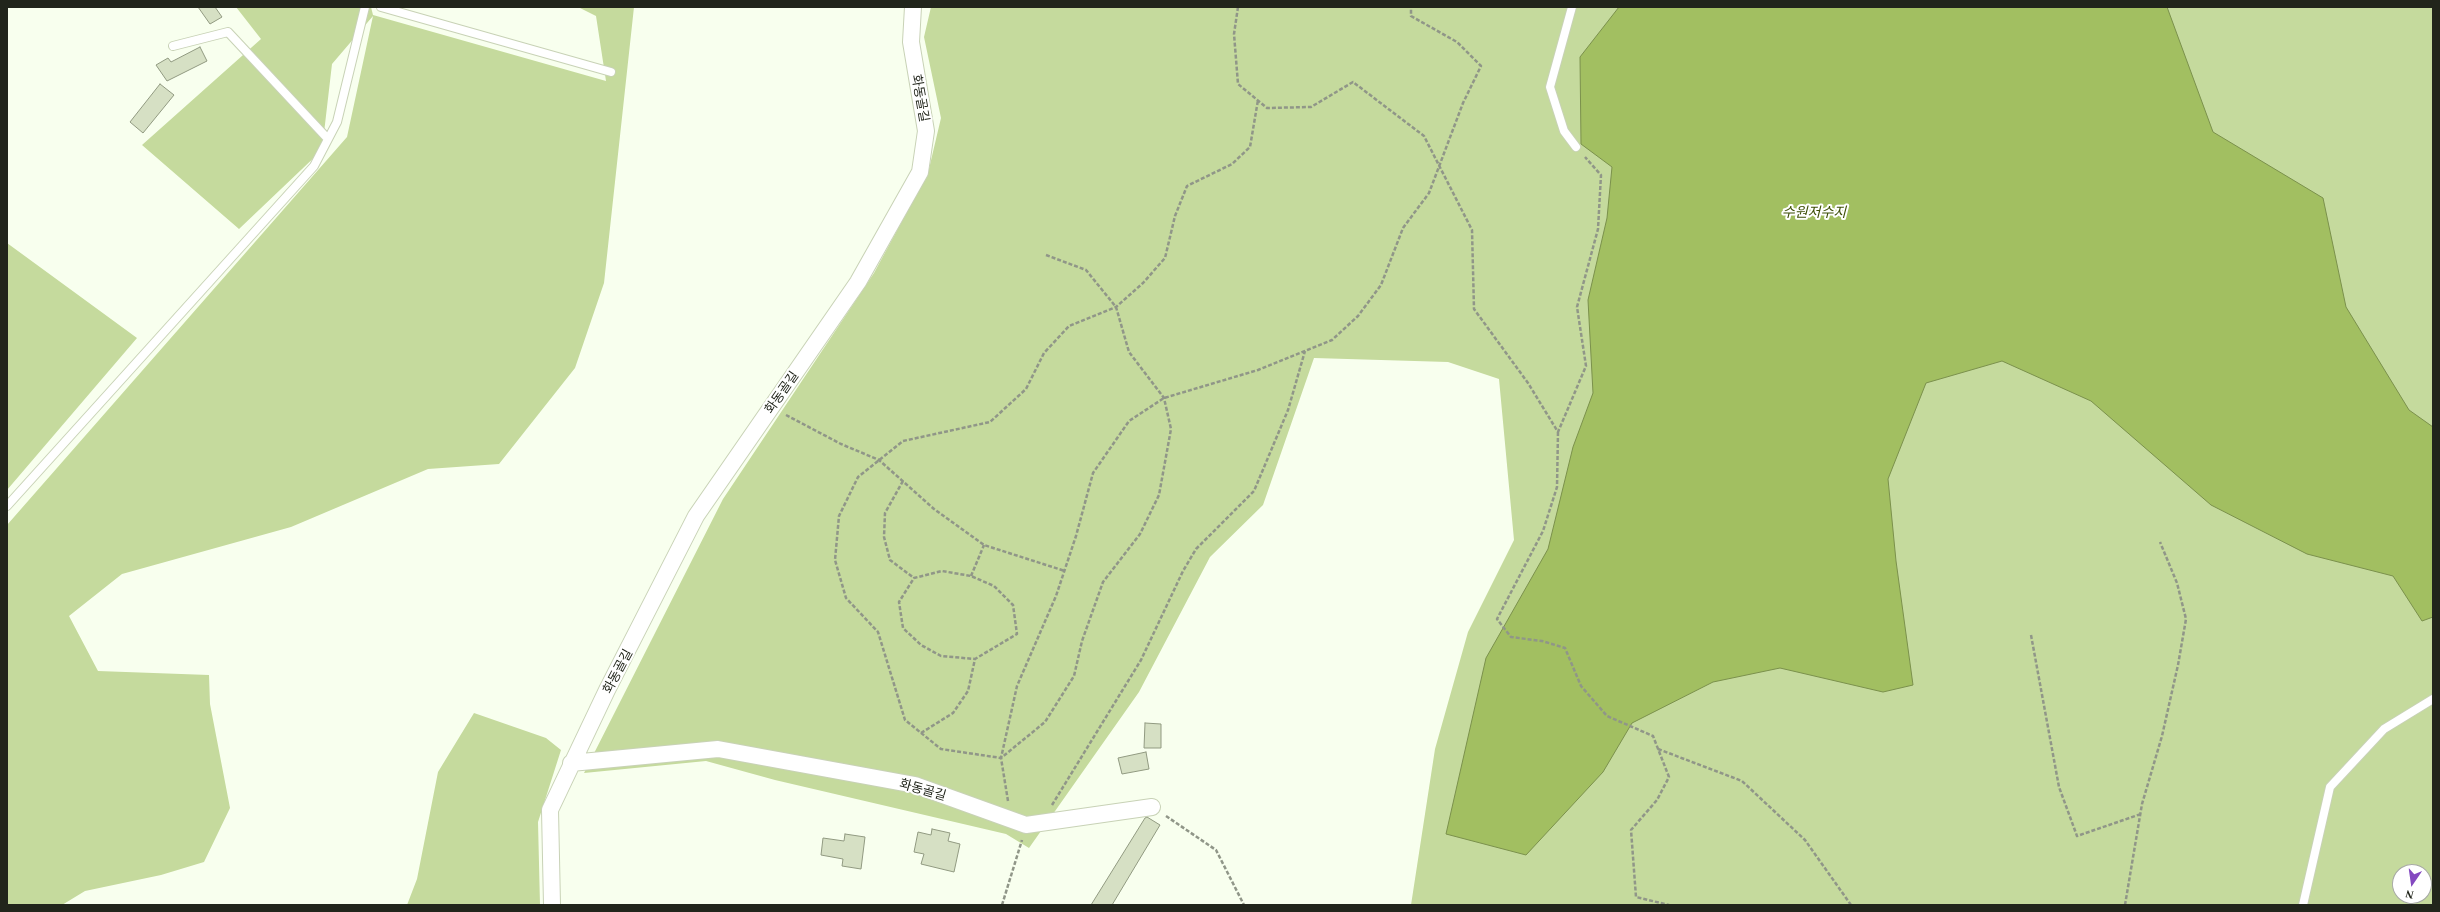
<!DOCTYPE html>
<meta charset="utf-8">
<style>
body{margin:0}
#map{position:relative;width:2440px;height:912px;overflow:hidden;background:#f8ffee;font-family:Georgia,serif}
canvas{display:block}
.frame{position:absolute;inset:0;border:8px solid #21251b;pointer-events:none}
.north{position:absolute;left:2392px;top:864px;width:40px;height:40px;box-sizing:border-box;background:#fff;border:1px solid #a6a8a4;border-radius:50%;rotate:193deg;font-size:11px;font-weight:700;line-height:16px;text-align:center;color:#21251b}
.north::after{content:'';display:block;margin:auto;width:14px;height:18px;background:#8449c0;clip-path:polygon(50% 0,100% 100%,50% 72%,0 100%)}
</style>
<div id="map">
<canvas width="2440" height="912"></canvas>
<div class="frame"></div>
<div class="north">N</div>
</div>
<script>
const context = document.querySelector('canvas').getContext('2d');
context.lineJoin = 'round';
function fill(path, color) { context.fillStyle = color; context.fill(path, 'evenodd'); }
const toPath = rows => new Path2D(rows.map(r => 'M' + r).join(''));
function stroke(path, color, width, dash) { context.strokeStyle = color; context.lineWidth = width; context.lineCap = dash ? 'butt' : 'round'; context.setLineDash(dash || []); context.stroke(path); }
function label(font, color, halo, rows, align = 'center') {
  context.font = font + ' Georgia,"Noto Sans KR",serif'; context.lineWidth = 4; context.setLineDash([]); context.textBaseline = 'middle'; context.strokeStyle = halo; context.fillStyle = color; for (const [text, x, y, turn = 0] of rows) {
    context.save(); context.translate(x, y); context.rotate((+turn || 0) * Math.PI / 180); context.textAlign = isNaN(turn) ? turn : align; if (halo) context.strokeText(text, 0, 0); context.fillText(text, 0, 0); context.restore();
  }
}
fill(toPath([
 [236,7,371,7,373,15,606,81,596,16,578,7,634,7,604,283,575,368,499,464,428,469,291,527,122,574,69,616,98,671,209,675,210,704,230,808,204,862,161,875,85,891,62,905,7,905,7,525,347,137,373,16,332,64,322,150,239,229,142,145,261,39],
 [931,7,2433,7,2433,905,1411,905,1435,749,1468,632,1514,540,1499,379,1448,362,1314,358,1263,505,1210,557,1139,692,1029,848,1006,834,775,780,706,761,584,773,723,499,874,273,928,173,941,118,924,37],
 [2400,872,2424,872,2424,896,2400,896],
 [7,243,137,338,7,490],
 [474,713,546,738,561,750,538,822,540,905,407,905,417,879,438,772]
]), '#c5da9d');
const water = toPath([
 [1619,7,2167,7,2213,132,2323,198,2346,307,2409,410,2433,427,2433,617,2422,621,2393,576,2307,554,2211,505,2091,401,2002,361,1926,383,1888,479,1896,561,1913,685,1883,692,1780,668,1713,682,1632,723,1603,772,1526,855,1446,834,1486,658,1548,549,1573,447,1593,393,1588,300,1607,218,1612,167,1581,144,1580,57,1619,7]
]);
fill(water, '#a2bf61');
stroke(water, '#7b914c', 1);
const building = toPath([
 [198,7,215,7,222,17,210,24,198,7],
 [200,47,207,61,167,81,156,65,168,58,171,62,200,47],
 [160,84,174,95,143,133,130,122,160,84],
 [1145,723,1161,724,1161,748,1144,748,1145,723],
 [1146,752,1149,769,1122,774,1118,758,1146,752],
 [1147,817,1160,825,1112,905,1091,905,1145,818,1147,817],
 [932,829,950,833,948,841,960,844,954,872,921,864,924,854,914,852,918,832,931,835,932,829],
 [845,834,865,837,861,869,842,866,843,859,821,855,823,838,844,841,845,834]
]);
fill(building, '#d6e0c4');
stroke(building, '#919a81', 1);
const service = toPath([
 [381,7,611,72],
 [1572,7,1550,87,1564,131,1576,147],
 [173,46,228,32,328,139],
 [7,506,314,166,337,122,365,7],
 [2303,905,2330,787,2384,729,2433,699]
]);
const minor = toPath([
 [571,763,718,749,915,785,1026,825,1152,807],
 [552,905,550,810,607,690,696,516,858,282,920,172,926,131,911,42,913,7]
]);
stroke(service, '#c8d2b6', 10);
stroke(minor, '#c8d2b6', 18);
stroke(toPath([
 [1238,7,1234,34,1238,84,1267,108,1311,107,1353,82,1424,136,1472,230,1474,309,1528,383,1558,432,1586,366,1577,307,1598,229,1601,175,1585,157],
 [1046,255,1086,270,1116,307,1129,352,1164,398,1171,429,1159,495,1140,534,1103,582,1082,641,1074,676,1045,722,1001,758,941,749,905,720,878,632,846,598,835,560,839,516,858,477,903,441,990,422,1026,389,1044,353,1069,326,1116,307,1143,283,1165,258,1175,216,1187,186,1232,164,1250,147,1258,100],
 [786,415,841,444,879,460,934,509,984,545,1065,571],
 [1558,432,1557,487,1543,531,1497,619,1511,637,1542,641,1565,648,1581,686,1607,716,1653,736,1669,777,1657,800,1631,830,1636,897,1669,905],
 [903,481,885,513,884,537,890,560,914,578],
 [971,576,984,545],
 [2031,635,2059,787,2077,836,2141,814],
 [921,733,953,713,968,691,975,659,1017,634,1013,605,994,586,971,576,942,571,914,578,899,602,903,628,921,645,941,656,975,659],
 [1658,749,1742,781,1805,840,1851,905],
 [1008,801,1001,758,1017,686,1056,596,1076,536,1093,473,1129,421,1164,398,1258,370,1332,340,1358,316,1381,285,1403,228,1429,193,1463,103,1481,66,1457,42,1411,16,1411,7],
 [1052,805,1141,660,1183,571,1196,549,1254,491,1288,410,1305,351],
 [1166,816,1216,850,1244,905],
 [1002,905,1022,840],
 [2125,905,2142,804,2162,736,2178,665,2186,619,2177,583,2160,542]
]), '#909688', 2.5, [4, 2]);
stroke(service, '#fff', 8);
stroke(minor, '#fff', 16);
label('13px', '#21251b', '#fff', [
 ["화동골길",921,98,80],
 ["화동골길",781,392,-55],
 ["화동골길",617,671,-62],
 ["화동골길",923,789,16]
]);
label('italic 14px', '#3b4d04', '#fff', [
 ["수원저수지",1814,212]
]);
</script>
